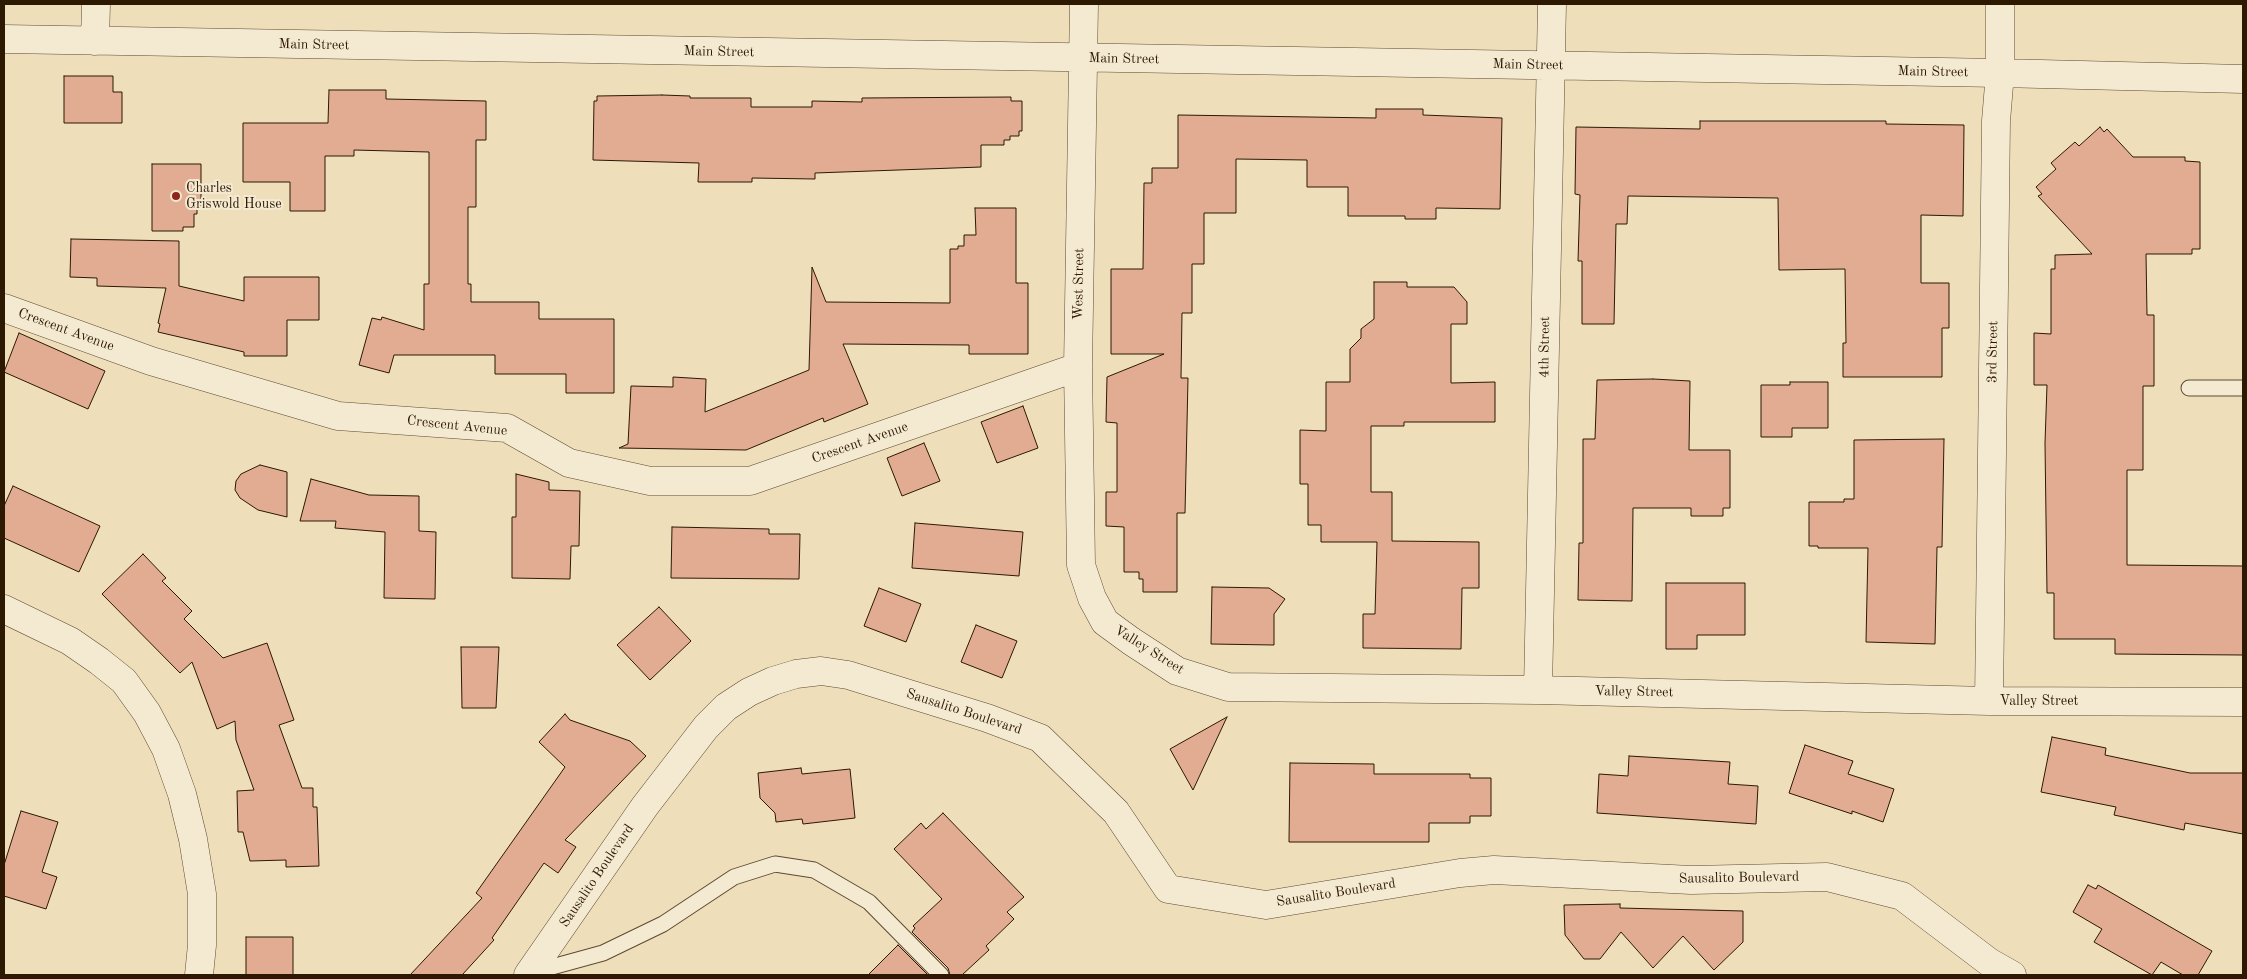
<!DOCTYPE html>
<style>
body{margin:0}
#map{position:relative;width:2247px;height:979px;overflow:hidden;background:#eedeba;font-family:"Old Standard TT",serif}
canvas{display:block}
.frame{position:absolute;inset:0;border:5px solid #2d1802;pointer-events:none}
</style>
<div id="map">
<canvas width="2247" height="979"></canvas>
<div class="frame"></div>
</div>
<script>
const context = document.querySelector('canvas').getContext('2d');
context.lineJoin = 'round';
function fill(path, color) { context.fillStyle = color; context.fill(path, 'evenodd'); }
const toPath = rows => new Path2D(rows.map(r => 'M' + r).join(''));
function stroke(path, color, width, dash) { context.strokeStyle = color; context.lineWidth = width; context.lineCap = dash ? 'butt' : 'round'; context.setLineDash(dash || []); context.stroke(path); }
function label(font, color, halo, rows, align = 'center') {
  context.font = font + ' "Old Standard TT",serif'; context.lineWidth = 4; context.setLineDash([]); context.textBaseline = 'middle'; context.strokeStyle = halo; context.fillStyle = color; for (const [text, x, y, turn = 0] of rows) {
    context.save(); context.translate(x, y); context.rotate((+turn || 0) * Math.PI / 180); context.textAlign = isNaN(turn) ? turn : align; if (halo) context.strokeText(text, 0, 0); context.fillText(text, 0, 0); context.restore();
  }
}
const building = toPath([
 [64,76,113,76,113,92,122,92,122,123,64,123,64,76],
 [329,90,386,90,386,99,486,101,486,140,476,140,476,207,468,207,468,284,471,284,471,302,539,302,539,319,614,319,614,393,566,393,566,374,495,374,495,355,394,355,389,373,359,365,372,318,381,320,382,317,424,330,424,284,429,284,429,152,354,150,354,156,325,156,325,211,290,211,290,182,243,182,243,123,328,123,329,90],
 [662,95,690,96,690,98,751,98,751,107,812,107,812,101,862,102,862,98,1011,97,1011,101,1022,101,1022,131,1019,131,1019,136,1010,136,1010,140,1004,140,1004,145,981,145,981,167,815,173,815,179,752,178,752,182,698,182,699,163,593,160,594,101,597,101,597,96,662,95],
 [1376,109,1423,109,1423,115,1502,118,1500,209,1436,208,1436,219,1405,219,1405,216,1348,216,1348,187,1307,187,1307,160,1236,159,1236,213,1204,213,1204,264,1192,264,1192,313,1182,313,1181,378,1188,378,1187,424,1185,513,1177,513,1177,592,1143,592,1143,579,1139,579,1139,572,1124,572,1124,527,1106,526,1106,492,1117,492,1117,423,1106,422,1107,377,1164,354,1111,354,1111,269,1143,269,1144,183,1152,183,1152,168,1178,168,1178,115,1376,118,1376,109],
 [1700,121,1886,121,1886,124,1964,125,1963,216,1921,215,1921,283,1949,283,1949,328,1942,328,1942,377,1843,377,1843,343,1846,343,1845,269,1779,270,1778,198,1628,196,1627,224,1616,224,1614,324,1582,324,1582,261,1578,261,1580,195,1575,194,1576,127,1700,129,1700,121],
 [2100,127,2104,132,2107,129,2133,157,2185,157,2185,161,2200,162,2200,249,2192,249,2192,254,2146,254,2147,315,2154,315,2154,386,2143,386,2143,470,2127,470,2127,565,2243,566,2243,655,2115,654,2115,639,2054,639,2054,593,2047,593,2045,443,2047,385,2034,385,2034,333,2051,334,2051,269,2055,269,2055,255,2092,254,2038,196,2042,194,2036,187,2056,169,2051,163,2075,142,2079,146,2100,127],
 [152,164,201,164,201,206,197,206,197,214,194,214,194,227,183,227,183,231,152,231,152,164],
 [975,208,1016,208,1016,283,1028,283,1028,354,969,354,969,345,843,344,868,404,824,422,823,418,746,450,619,448,628,444,631,386,673,387,673,377,706,379,705,412,809,370,812,267,826,302,950,303,950,249,958,249,958,246,964,246,964,235,976,235,975,208],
 [71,239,179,241,179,286,244,301,244,277,319,277,319,320,287,320,287,356,244,356,244,352,158,332,160,324,158,323,166,288,97,286,97,278,70,277,71,239],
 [1374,282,1407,282,1407,287,1454,287,1467,302,1467,324,1451,324,1451,383,1495,382,1495,422,1404,422,1404,426,1371,426,1371,492,1392,492,1392,541,1479,542,1479,588,1462,588,1461,649,1363,648,1363,614,1375,614,1377,542,1321,542,1321,525,1308,525,1308,484,1300,484,1300,430,1326,431,1326,382,1350,382,1350,349,1361,338,1361,329,1374,319,1374,282],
 [19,333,105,371,88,409,4,372,19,333],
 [1653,379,1690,381,1689,450,1730,450,1730,508,1723,508,1723,516,1691,516,1691,508,1633,508,1632,601,1578,600,1579,543,1583,543,1583,439,1595,439,1597,380,1653,379],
 [1790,382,1828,382,1828,428,1792,428,1792,437,1761,437,1761,385,1790,385,1790,382],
 [1023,406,1038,448,997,463,981,422,1023,406],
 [1944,439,1942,547,1937,547,1935,644,1866,642,1868,548,1818,548,1818,546,1809,546,1809,502,1844,502,1844,499,1854,499,1854,440,1944,439],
 [924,443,940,481,902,496,887,458,924,443],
 [260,465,287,472,287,517,258,510,240,498,235,490,236,481,241,474,260,465],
 [516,474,549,482,549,490,580,491,579,546,571,546,570,579,512,578,512,517,516,517,516,474],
 [311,479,369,495,419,496,419,531,436,532,435,599,384,598,385,532,335,528,336,521,300,521,311,479],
 [13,486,100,526,79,572,4,538,4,506,13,486],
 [915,523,1023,532,1019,576,912,568,915,523],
 [672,527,769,529,769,534,800,534,799,579,671,578,672,527],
 [143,554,166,578,162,581,192,611,184,619,223,658,267,643,294,720,279,725,302,788,313,788,313,807,317,807,319,866,286,867,286,860,250,861,243,832,238,832,237,791,254,790,236,740,235,721,217,729,192,662,180,673,102,594,143,554],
 [1666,583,1745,583,1745,635,1697,635,1697,649,1666,649,1666,583],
 [1212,587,1269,588,1285,599,1274,614,1274,645,1211,644,1212,587],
 [879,588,921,604,906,642,864,626,879,588],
 [659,607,691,641,650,680,617,645,659,607],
 [976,625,1017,641,1002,678,961,662,976,625],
 [461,647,499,647,496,708,462,708,461,647],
 [565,714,570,720,630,741,646,756,565,840,576,847,558,873,544,863,492,938,494,940,462,975,410,975,482,898,476,893,565,767,539,742,565,714],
 [1227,717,1193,790,1170,749,1227,717],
 [2052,737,2106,748,2105,755,2190,773,2243,773,2243,834,2185,823,2184,830,2114,815,2116,807,2041,792,2052,737],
 [1805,745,1853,761,1848,774,1894,789,1883,822,1852,811,1852,814,1789,793,1805,745],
 [1629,756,1730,762,1728,784,1758,786,1756,824,1597,813,1599,774,1628,776,1629,756],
 [1290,763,1374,764,1374,774,1470,774,1470,778,1491,778,1491,816,1470,816,1470,823,1429,823,1429,842,1289,842,1290,763],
 [801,768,802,774,850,769,855,818,803,824,802,819,776,822,775,813,760,798,758,773,801,768],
 [21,811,58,822,42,872,57,877,46,909,4,896,4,865,21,811],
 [943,813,1024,897,1007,912,1014,919,986,946,989,950,962,975,950,975,948,968,912,932,915,928,913,926,942,899,894,849,921,823,926,829,943,813],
 [2088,885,2096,889,2098,885,2212,951,2198,975,2183,975,2161,962,2152,975,2094,942,2102,929,2073,912,2088,885],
 [1620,904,1620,908,1743,911,1743,942,1714,970,1683,936,1653,968,1621,932,1600,959,1584,959,1565,935,1564,905,1620,904],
 [246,937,293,937,293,975,246,975,246,937],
 [898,945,928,975,868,975,898,945]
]);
fill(building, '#e2ac93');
stroke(building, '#2d1802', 1);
const service = toPath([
 [2189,388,2243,388],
 [530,973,603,953,663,924,734,877,775,864,814,870,869,902,941,975]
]);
const minor = toPath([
 [1084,4,1078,367,1081,565,1092,598,1105,622,1131,641,1177,671,1228,687,1538,690,1989,701,2243,702],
 [4,39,2000,73,2243,79],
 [95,41,96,4],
 [4,308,151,361,338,416,507,428,569,463,650,481,750,481,1078,367],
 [4,609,70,641,99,661,124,681,147,713,166,749,182,794,193,839,202,894,202,945,199,975],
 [1538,690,1552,4],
 [1989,701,1996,121,2000,73,2000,4],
 [528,975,645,806,706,727,726,707,749,692,773,681,796,674,821,671,848,675,987,718,1040,738,1116,812,1168,889,1266,905,1460,873,1494,870,1691,880,1827,877,1902,896,1989,962,2012,975]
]);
stroke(service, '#5d4a30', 17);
stroke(minor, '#5d4a30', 29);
stroke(service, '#f4ead2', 15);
stroke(minor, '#f4ead2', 28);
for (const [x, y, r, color] of [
 [176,196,5,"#8f2418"]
]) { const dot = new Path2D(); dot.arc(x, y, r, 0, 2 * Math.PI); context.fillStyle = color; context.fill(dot); stroke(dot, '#f4ead2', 2); }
label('14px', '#2d1802', '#f4ead2', [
 ["Main Street",314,45,1],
 ["Main Street",719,52,1],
 ["Main Street",1124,59,1],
 ["Main Street",1528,65,1],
 ["Main Street",1933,72,1],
 ["West Street",1079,284,-89],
 ["Crescent Avenue",66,330,20],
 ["4th Street",1545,347,-89],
 ["3rd Street",1993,352,-89],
 ["Crescent Avenue",457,426,6],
 ["Crescent Avenue",860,443,-19],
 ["Valley Street",1149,650,32],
 ["Valley Street",1634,692,1],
 ["Valley Street",2039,701],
 ["Sausalito Boulevard",964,712,18],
 ["Sausalito Boulevard",597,876,-56],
 ["Sausalito Boulevard",1739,878,-1],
 ["Sausalito Boulevard",1336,893,-9]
]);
label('14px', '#2d1802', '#f4ead2', [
 ["Charles",186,188],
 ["Griswold House",186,204]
], 'left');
</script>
